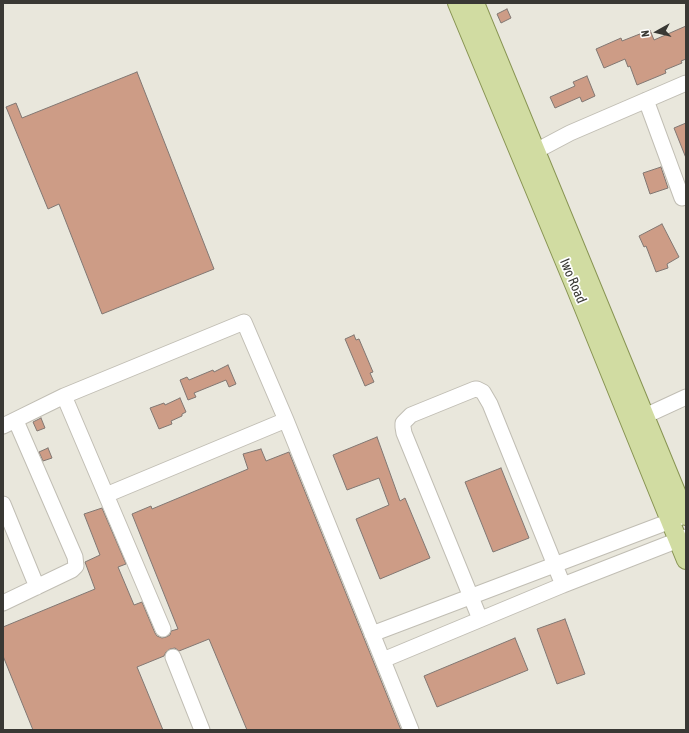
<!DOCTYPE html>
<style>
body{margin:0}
#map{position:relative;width:689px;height:733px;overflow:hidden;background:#e9e7dc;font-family:"Asap Condensed",sans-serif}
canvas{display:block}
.frame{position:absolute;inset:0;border:4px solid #393834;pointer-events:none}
.north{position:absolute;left:637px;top:12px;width:40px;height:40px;-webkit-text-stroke:3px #fff;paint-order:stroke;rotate:262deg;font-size:11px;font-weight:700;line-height:16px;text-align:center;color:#393834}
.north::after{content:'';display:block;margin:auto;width:14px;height:18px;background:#393834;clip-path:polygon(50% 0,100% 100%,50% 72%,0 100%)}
</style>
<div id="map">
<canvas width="689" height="733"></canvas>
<div class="frame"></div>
<div class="north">N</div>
</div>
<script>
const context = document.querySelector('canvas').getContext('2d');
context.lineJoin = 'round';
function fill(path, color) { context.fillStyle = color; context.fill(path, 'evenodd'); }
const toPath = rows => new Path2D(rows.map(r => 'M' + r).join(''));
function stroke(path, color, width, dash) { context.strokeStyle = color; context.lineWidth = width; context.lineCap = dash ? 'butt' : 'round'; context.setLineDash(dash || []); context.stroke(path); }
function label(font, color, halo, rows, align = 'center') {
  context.font = font + ' "Asap Condensed",sans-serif'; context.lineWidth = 3.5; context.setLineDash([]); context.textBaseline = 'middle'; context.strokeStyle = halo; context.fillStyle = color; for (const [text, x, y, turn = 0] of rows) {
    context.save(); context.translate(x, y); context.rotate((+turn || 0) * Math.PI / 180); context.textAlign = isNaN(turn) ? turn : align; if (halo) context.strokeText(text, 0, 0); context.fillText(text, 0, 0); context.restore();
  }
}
const building = toPath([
 [507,9,511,18,501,23,497,14,507,9],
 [686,26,686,59,681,61,682,63,665,70,666,73,637,85,630,66,628,67,625,59,604,68,596,49,621,38,622,41,650,30,654,40,686,26],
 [137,72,214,269,102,314,59,204,48,209,6,107,16,103,22,118,137,72],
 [587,76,595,96,582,102,580,97,555,108,550,97,575,86,573,82,587,76],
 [686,123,686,158,674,128,686,123],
 [661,167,668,188,650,194,643,173,661,167],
 [662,224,679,257,667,264,668,268,656,272,646,246,644,247,639,236,662,224],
 [354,335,356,340,359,339,373,372,370,373,374,382,365,386,345,339,354,335],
 [228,365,236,384,229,387,226,380,194,393,196,397,188,400,180,380,187,377,189,380,213,370,214,372,228,365],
 [180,398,186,412,182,414,182,416,171,421,172,424,159,429,150,408,164,403,165,405,180,398],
 [41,418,45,428,37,431,33,422,41,418],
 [377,437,400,501,405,498,430,558,380,579,356,519,389,505,379,478,347,490,333,455,377,437],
 [48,448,52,458,43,461,39,452,48,448],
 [261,449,266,461,289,452,401,730,247,730,209,639,179,651,175,648,170,649,166,652,164,656,137,667,163,730,33,730,3,656,3,627,95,589,85,562,100,555,84,514,102,508,126,564,118,567,134,605,142,602,155,633,157,636,162,638,166,637,170,635,171,631,178,629,132,514,151,506,152,509,248,469,243,454,261,449],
 [501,468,529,538,493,552,465,482,501,468],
 [565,619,585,674,557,684,537,629,565,619],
 [515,638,528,670,437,707,424,676,515,638]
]);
fill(building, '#cd9c86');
stroke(building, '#817772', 1);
const minor = toPath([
 [646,100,682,198],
 [536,151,570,133,686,83],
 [64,396,163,629],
 [645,416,686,397],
 [3,426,64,396,244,322,286,420,411,730],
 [106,495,286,420],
 [3,504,37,587],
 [3,603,72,570,76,566,75,557,16,421],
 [480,619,404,433,403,427,403,423,411,415,475,389,477,389,483,392,490,404,563,585],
 [372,634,681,517],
 [173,657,202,730],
 [383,660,563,585,686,537]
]);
const major = toPath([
 [457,3,576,289,686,560],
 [475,3,686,516]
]);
stroke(minor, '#c1beb4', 17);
stroke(major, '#889453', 20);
stroke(minor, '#fff', 15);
stroke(major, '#d1dca2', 18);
label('14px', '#393834', '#fff', [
 ["Iwo Road",573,281,67]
]);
</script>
